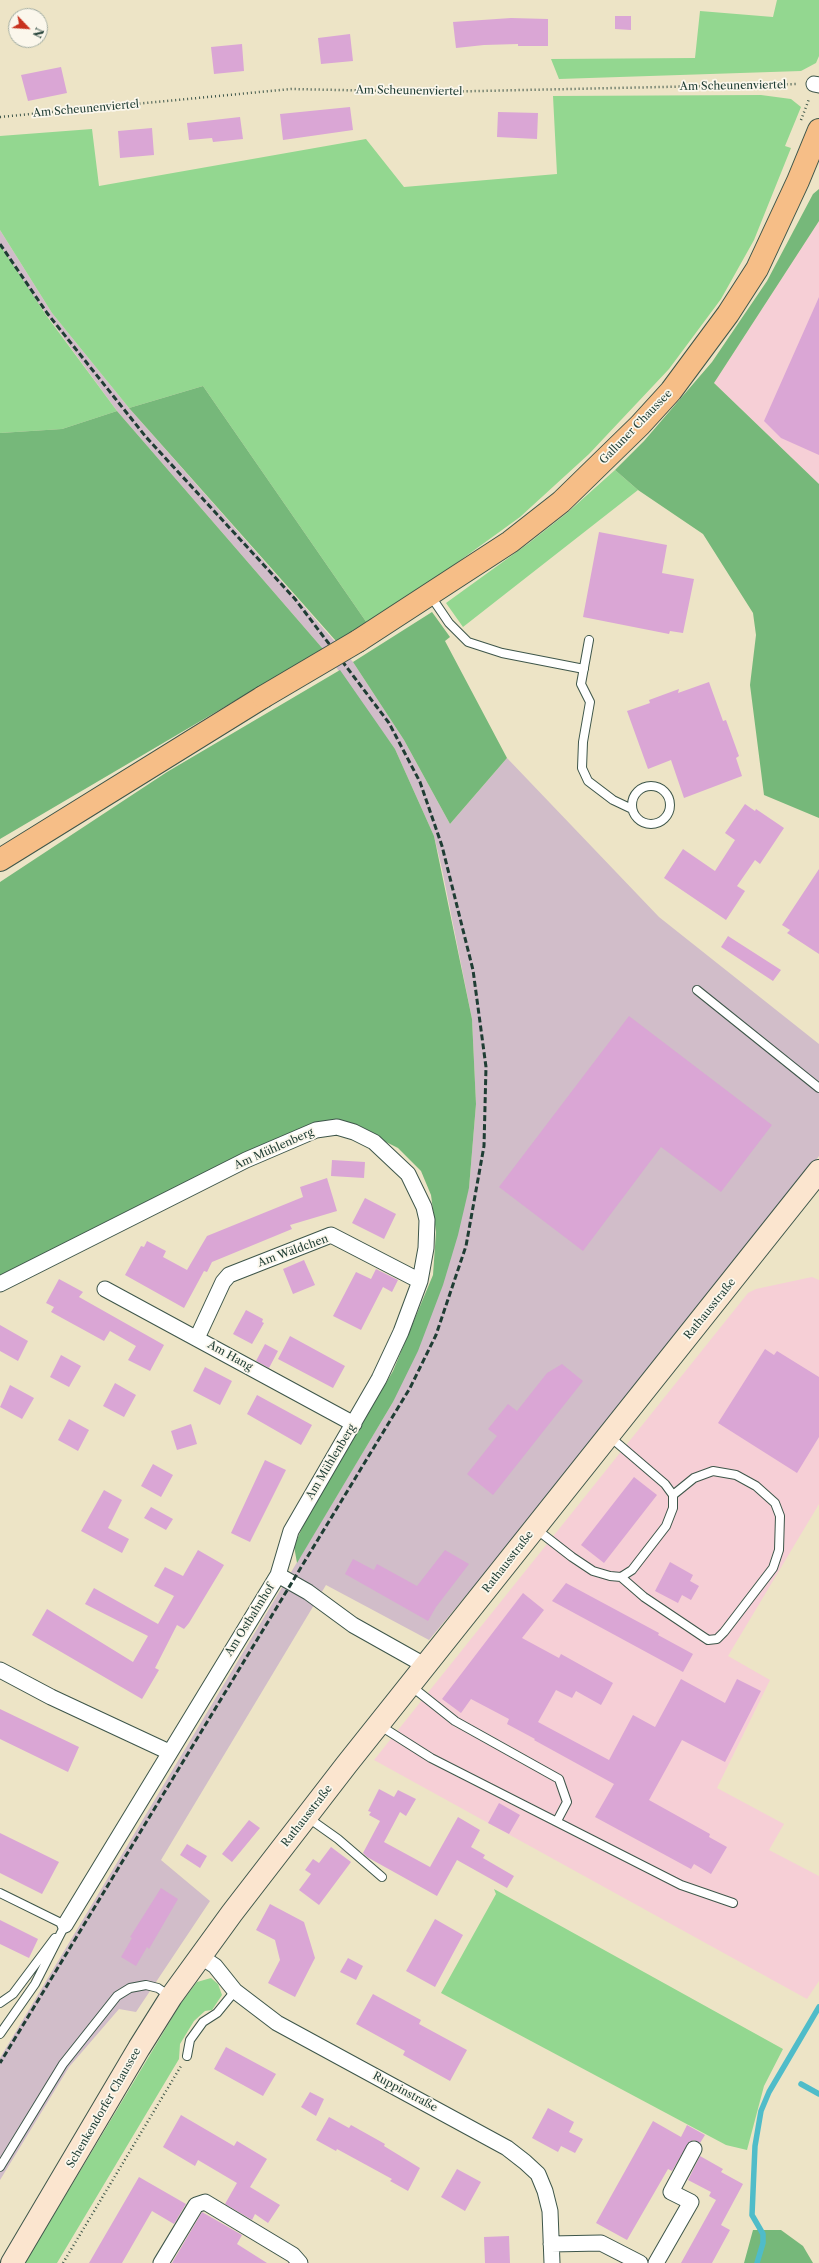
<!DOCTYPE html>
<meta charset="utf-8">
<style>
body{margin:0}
#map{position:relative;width:819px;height:2263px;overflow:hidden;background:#ede4c6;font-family:"Libre Caslon Text",serif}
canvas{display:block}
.north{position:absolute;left:8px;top:8px;width:40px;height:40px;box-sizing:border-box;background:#fbf7ec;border:1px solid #a3ada2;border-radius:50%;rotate:115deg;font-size:11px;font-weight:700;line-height:16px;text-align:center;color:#1f3d34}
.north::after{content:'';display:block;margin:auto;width:14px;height:18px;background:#c8321e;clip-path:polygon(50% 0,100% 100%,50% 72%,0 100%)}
</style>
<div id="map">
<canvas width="819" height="2263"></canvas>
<div class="north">N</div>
</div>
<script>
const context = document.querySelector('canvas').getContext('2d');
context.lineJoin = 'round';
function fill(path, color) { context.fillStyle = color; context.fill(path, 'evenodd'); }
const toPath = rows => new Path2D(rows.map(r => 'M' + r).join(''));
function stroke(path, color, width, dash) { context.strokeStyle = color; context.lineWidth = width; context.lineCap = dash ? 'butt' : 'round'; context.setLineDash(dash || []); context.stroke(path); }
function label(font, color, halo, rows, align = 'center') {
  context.font = font + ' "Libre Caslon Text",serif'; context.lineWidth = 3.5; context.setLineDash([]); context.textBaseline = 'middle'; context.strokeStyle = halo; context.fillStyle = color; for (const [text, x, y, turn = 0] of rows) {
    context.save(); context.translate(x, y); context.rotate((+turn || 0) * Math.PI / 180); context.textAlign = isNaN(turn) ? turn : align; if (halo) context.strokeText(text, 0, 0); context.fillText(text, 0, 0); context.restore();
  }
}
fill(toPath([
 [819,221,819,484,714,383],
 [812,1277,819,1280,819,1504,728,1656,770,1680,717,1788,784,1824,769,1850,819,1876,819,1981,807,1999,374,1760,748,1293,756,1289]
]), '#f6cfd6');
fill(toPath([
 [0,230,52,313,129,408,353,662,404,740,450,824,507,758,659,917,819,1044,819,1156,623,1407,429,1640,326,1585,161,1860,210,1901,136,2012,119,2009,69,2067,0,2180,0,2058,393,1402,469,1188,476,1104,472,1019,442,869,434,836,395,749,323,649,117,411,22,281,0,245]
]), '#d1bdc9');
fill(toPath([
 [777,0,819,0,819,56,816,63,801,71,559,79,551,59,695,58,700,11,773,17],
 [761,95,791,99,801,107,785,146,791,148,754,240,721,299,669,369,589,454,520,517,411,596,367,623,203,386,129,408,52,313,0,230,0,136,92,129,99,186,366,139,404,187,557,174,553,96],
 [0,245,46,315,117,411,62,429,0,433],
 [615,470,638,490,463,627,446,603,529,543,567,513],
 [494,1889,783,2049,764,2086,747,2150,726,2145,441,1993,496,1894],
 [211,1978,218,1984,222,1995,212,2010,205,2011,194,2021,180,2044,179,2059,57,2263,25,2263,181,2003,197,1982]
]), '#93d790');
fill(toPath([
 [819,189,819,221,714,383,819,484,819,818,764,795,750,685,756,635,753,613,703,534,638,490,615,470,644,441,712,362,767,281,813,194],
 [203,386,367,623,336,641,129,408],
 [117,411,323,649,0,839,0,433,62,429],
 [432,612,450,637,445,641,507,758,450,824,404,740,353,662],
 [340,670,395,749,434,836,472,1019,476,1104,469,1188,458,1235,443,1285,418,1351,393,1402,297,1563,294,1546,308,1515,393,1371,433,1275,436,1232,431,1195,421,1171,398,1148,342,1120,310,1128,0,1278,0,882,167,772],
 [753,2230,781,2230,803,2246,813,2263,744,2263]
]), '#76b87a');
stroke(toPath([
 [801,2084,819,2094],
 [757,2263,763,2243,763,2234,752,2215,755,2146,761,2111,769,2092,819,2007]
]), '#4fbcc9', 5.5);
fill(toPath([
 [615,16,631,16,631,30,615,29],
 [511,18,548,19,548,46,518,46,518,44,484,45,456,48,453,22],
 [350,34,353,61,321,64,318,38],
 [242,44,244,71,214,74,211,47],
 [61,67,67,93,28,101,21,75],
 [350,107,353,130,283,140,280,114],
 [498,112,538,113,537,139,497,137],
 [240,117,243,139,213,142,212,138,189,140,187,123],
 [152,128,154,155,120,158,118,131],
 [819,297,819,455,781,438,764,421],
 [599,532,667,545,662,573,694,579,683,633,670,631,669,634,583,617],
 [709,682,723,721,726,720,739,756,736,758,742,776,684,798,671,760,648,769,627,711,650,703,649,700,679,689,678,693],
 [745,804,755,811,756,809,784,828,760,864,755,860,737,886,745,891,726,920,664,878,683,849,715,871,735,840,725,833],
 [819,869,819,954,787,933,790,930,782,925],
 [728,936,781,970,773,981,721,947],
 [629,1016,772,1125,721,1192,661,1147,583,1251,499,1187],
 [332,1160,365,1162,364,1178,331,1176],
 [327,1178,337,1211,290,1225,292,1229,212,1262,207,1272,204,1271,184,1308,125,1275,141,1246,144,1247,147,1241,166,1251,163,1257,187,1270,207,1236,303,1197,300,1187],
 [365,1198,396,1214,384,1239,352,1223],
 [304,1260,315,1285,293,1294,283,1269],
 [376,1269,398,1280,392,1292,383,1287,361,1330,333,1316,356,1272,371,1279],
 [59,1279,83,1292,79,1297,164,1345,150,1371,128,1360,136,1346,110,1331,104,1341,51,1312,54,1307,46,1303],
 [246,1310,263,1319,262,1322,264,1323,252,1344,233,1334],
 [0,1325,28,1341,18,1361,0,1351],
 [290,1336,345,1366,333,1388,278,1359],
 [265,1344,278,1351,269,1368,256,1361],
 [765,1349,774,1355,777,1351,819,1377,819,1437,797,1473,718,1423],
 [61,1355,81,1366,69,1387,50,1377],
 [562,1364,583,1381,493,1495,467,1474,497,1436,488,1429,508,1404,517,1411,547,1373],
 [205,1367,232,1381,220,1405,193,1391],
 [115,1383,136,1395,124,1417,103,1406],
 [10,1385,34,1398,22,1419,0,1407],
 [257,1395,312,1425,301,1445,247,1414],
 [69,1419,89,1430,78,1451,58,1440],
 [191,1424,197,1444,177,1450,171,1431],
 [265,1460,286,1470,250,1542,231,1533],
 [153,1464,173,1475,161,1497,141,1486],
 [634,1477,657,1495,604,1563,581,1545],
 [104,1490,122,1500,108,1528,129,1539,122,1553,81,1531],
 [151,1507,173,1519,166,1530,144,1518],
 [198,1550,224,1565,189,1623,184,1629,177,1625,155,1668,159,1670,142,1699,32,1635,47,1609,133,1662,148,1636,85,1604,94,1588,158,1624,174,1596,154,1586,165,1567,183,1576],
 [445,1550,469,1564,436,1607,428,1621,345,1574,353,1559,374,1570,377,1564,417,1586],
 [670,1562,693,1575,690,1581,699,1586,691,1600,682,1595,678,1603,655,1591],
 [566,1583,659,1633,658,1635,693,1654,683,1672,552,1601],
 [523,1593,544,1610,522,1638,559,1658,561,1654,613,1683,601,1705,576,1691,572,1698,556,1690,538,1722,609,1760,633,1715,655,1727,681,1679,725,1703,737,1679,761,1691,725,1762,682,1740,649,1800,710,1834,709,1837,727,1847,711,1874,694,1864,691,1869,595,1817,614,1784,534,1740,535,1739,507,1724,509,1719,471,1699,461,1713,442,1699],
 [0,1709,79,1747,68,1772,0,1739],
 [379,1789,394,1797,398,1790,416,1799,406,1816,400,1812,384,1842,430,1867,458,1817,480,1830,471,1847,485,1855,483,1858,514,1876,507,1888,457,1860,437,1896,367,1857,363,1853,380,1821,369,1815,371,1812,368,1811],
 [499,1803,520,1815,509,1834,488,1823],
 [249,1820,260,1828,232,1862,222,1854],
 [0,1833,59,1862,42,1894,0,1873],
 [187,1844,207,1856,200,1868,180,1855],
 [331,1847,351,1862,319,1905,299,1890,311,1874,305,1870,313,1859,319,1863],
 [161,1888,178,1899,149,1949,147,1947,136,1966,121,1957,132,1938,130,1937],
 [270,1904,304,1922,315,1958,295,1997,268,1983,280,1960,275,1940,256,1930],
 [435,1919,463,1935,435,1987,406,1971],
 [0,1920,38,1939,29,1958,0,1944],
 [348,1958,363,1966,356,1980,340,1972],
 [373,1994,421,2020,419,2024,467,2050,450,2081,403,2055,405,2051,356,2024],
 [226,2047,276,2074,263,2096,214,2069],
 [310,2092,324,2099,316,2116,301,2107],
 [548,2108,574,2122,569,2132,583,2139,575,2153,561,2146,558,2152,532,2138],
 [181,2115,234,2146,237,2141,267,2159,250,2187,280,2205,268,2223,255,2214,252,2220,225,2204,237,2183,198,2160,195,2166,163,2147],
 [329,2117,349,2128,351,2125,385,2144,384,2146,420,2168,408,2191,390,2181,392,2179,337,2149,336,2151,316,2140],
 [653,2121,681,2137,687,2125,705,2135,700,2143,694,2140,689,2142,672,2171,668,2169,627,2240,596,2223],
 [700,2156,723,2169,721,2172,743,2184,721,2225,730,2230,712,2263,681,2263,716,2200,709,2196,711,2192,688,2180],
 [457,2169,481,2182,465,2211,441,2197],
 [139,2177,186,2204,174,2224,152,2211,122,2263,89,2263],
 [202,2212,242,2235,237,2244,267,2263,172,2263],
 [509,2236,510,2263,485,2263,484,2237]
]), '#daa6d5');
const lane = toPath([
 [430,595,449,623,468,642,502,653,584,669],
 [589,640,581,684,590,702,583,742,582,768,588,781,613,800,632,809],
 '632 805a19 19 0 1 1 38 0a19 19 0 1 1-38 0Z',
 [697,990,819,1088],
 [536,1529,572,1557,593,1571,610,1576,621,1577,632,1570,666,1526,673,1508,673,1495,665,1484,609,1436],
 [621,1577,644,1597,708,1640,717,1639,724,1632,773,1568,779,1550,780,1516,775,1503,756,1486,736,1475,713,1471,694,1478,673,1495],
 [411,1686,455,1721,559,1779,567,1802,557,1821],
 [379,1725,431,1758,681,1885,733,1903],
 [307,1817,338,1839,382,1877],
 [0,1893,65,1925],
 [0,2003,13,1994,55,1938],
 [0,2034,35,1984,65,1925],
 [187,2056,190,2040,203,2022,217,2013,235,1991],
 [0,2167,63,2064,117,1996,130,1988,146,1985,158,1988,171,1997]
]);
const street = toPath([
 [814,84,819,85],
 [0,1284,246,1160,316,1130,337,1127,354,1132,374,1142,408,1174,424,1207,427,1220,426,1248,420,1281,401,1332,379,1379,291,1531,278,1575,65,1925],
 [105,1289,354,1424],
 [197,1338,223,1282,229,1275,331,1235,420,1281],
 [278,1575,308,1592,353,1625,426,1666],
 [0,1670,51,1697,169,1752],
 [200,1956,215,1966,235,1991,277,2023,507,2148,525,2162,538,2174,545,2191,550,2211,552,2263],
 [551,2244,601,2243,640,2263],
 [161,2263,196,2205,205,2202,293,2255,300,2263],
 [656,2263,691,2202,671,2192,694,2149]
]);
const secondary = toPath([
 [12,2263,139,2048,171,1997,232,1913,347,1764,819,1171]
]);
const primary = toPath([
 [358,641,510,542,561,502,640,425,671,391,728,314,757,269,798,181,819,130],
 [0,860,263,697]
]);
stroke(lane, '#3e564a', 10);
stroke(street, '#3e564a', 17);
stroke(secondary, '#3e564a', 24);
stroke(primary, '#3e564a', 24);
stroke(toPath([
 [0,117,291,89,433,92,798,84],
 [801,120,809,99],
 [63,2263,181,2066]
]), '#3e564a', 2.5, [1, 3]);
stroke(lane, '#fff', 8);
stroke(street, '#fff', 15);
stroke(secondary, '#fbe5cf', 22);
stroke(primary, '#f6be87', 22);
stroke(toPath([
 [0,244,47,313,146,437,295,599,389,723,420,782,442,846,473,970,486,1067,484,1146,466,1246,436,1335,410,1388,0,2063]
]), '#1f3d34', 3, [6, 3]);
const primaryBridge = toPath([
 [263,697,358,641]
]);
stroke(primaryBridge, '#3e564a', 24, []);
stroke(primaryBridge, '#f6be87', 22);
label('11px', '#1f3d34', '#fbf7ec', [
 ["Am Scheunenviertel",733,86,-1],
 ["Am Scheunenviertel",409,91,1],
 ["Am Scheunenviertel",86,109,-5],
 ["Galluner Chaussee",636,427,-46],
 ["Am Mühlenberg",274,1149,-24],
 ["Am Wäldchen",293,1251,-20],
 ["Rathausstraße",710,1309,-51],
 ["Am Hang",230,1356,29],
 ["Am Mühlenberg",331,1462,-59],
 ["Rathausstraße",508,1562,-52],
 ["Am Ostbahnhof",250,1620,-58],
 ["Rathausstraße",307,1816,-52],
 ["Ruppinstraße",405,2092,28],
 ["Schenkendorfer Chaussee",104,2108,-60]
]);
</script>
